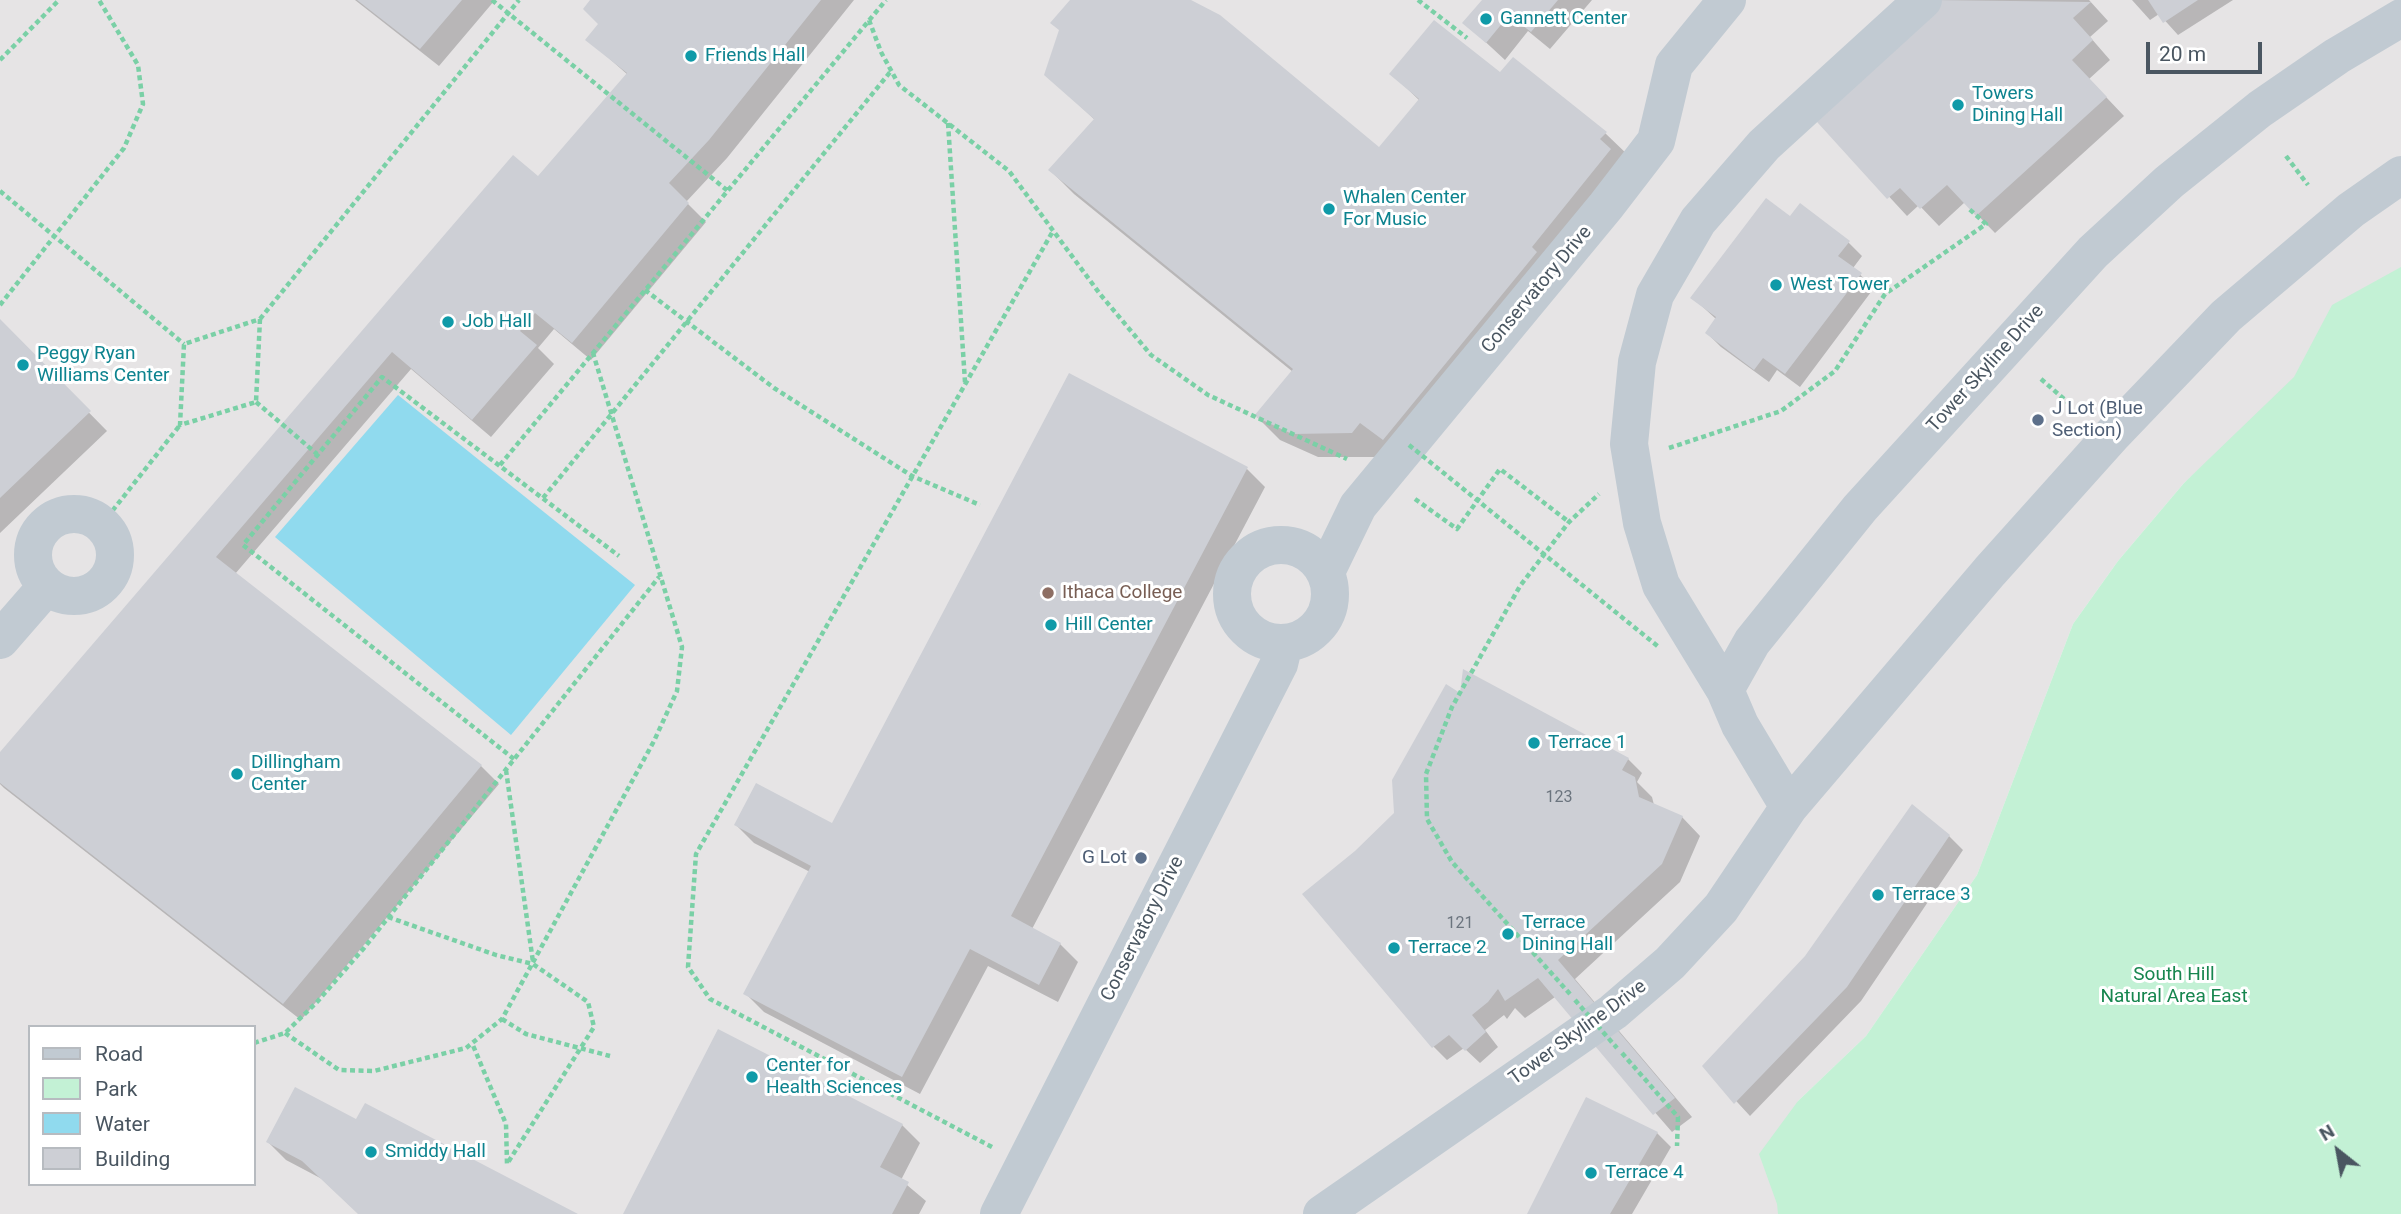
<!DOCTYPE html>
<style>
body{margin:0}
#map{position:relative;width:2401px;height:1214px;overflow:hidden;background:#f5f3f3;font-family:Roboto,sans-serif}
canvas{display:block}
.legend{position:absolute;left:28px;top:1025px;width:228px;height:161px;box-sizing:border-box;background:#fff;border:2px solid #b7bbc0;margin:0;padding:9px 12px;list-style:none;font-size:21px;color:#4a5661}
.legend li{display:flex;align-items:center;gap:14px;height:35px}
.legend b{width:35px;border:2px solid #b7bbc0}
.north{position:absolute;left:2303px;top:1116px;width:70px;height:70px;-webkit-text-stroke:5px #fff;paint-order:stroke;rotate:329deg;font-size:19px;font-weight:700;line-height:28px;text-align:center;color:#4a5661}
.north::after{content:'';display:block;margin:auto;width:24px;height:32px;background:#4a5661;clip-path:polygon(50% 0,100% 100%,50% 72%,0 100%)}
.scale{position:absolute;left:2146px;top:42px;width:116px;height:32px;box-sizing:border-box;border:4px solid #4a5661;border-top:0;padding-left:9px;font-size:21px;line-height:24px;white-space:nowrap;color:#4a5661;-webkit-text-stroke:5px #fff;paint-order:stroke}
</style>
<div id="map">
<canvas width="2401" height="1214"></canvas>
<ul class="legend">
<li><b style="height:9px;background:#c1cad2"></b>Road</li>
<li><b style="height:19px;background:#c3f1d5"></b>Park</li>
<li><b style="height:19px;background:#90daee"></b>Water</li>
<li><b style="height:19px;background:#cdcfd5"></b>Building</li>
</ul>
<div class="north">N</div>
<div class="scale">20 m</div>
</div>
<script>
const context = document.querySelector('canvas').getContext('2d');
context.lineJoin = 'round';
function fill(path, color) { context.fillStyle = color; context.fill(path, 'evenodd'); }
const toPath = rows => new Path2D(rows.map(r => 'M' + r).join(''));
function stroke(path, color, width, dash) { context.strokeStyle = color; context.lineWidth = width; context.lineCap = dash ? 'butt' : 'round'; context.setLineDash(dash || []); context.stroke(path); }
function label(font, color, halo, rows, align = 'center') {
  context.font = font + ' Roboto,sans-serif'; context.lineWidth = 6; context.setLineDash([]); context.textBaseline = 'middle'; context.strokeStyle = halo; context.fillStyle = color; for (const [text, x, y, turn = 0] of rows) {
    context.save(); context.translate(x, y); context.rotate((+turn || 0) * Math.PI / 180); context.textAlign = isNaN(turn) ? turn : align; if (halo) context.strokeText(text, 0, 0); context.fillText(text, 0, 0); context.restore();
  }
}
fill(toPath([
 [0,0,2401,0,2401,287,2184,483,2118,561,2073,624,1977,875,1866,1036,1798,1101,1778,1214,0,1214],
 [30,1027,254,1027,254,1184,30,1184]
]), '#e6e4e5');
fill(toPath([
 [2401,267,2401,1214,1778,1214,1777,1204,1759,1154,1798,1101,1866,1036,1977,875,2073,624,2118,561,2184,483,2294,377,2332,305]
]), '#c3f1d5');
fill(toPath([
 [398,395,635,585,511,735,275,537]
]), '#90daee');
fill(toPath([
 [355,0,495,0,439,66],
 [592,0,854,0,727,158,686,202,706,222,591,360,554,329,538,348,554,364,491,437,411,369,235,574,481,766,499,784,301,1020,4,788,0,784,0,755,538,179,628,75,587,39,600,24],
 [1072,0,1189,0,1379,150,1420,101,1391,73,1500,74,1605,133,1630,157,1377,457,1318,457,1280,440,1256,416,1293,372,1074,194,1050,170,1095,120,1046,74],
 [1484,0,1592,0,1550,49,1528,31,1505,60,1465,23],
 [1935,0,2089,0,2108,21,2090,37,2110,60,2089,79,2124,116,1995,233,1965,202,1939,226,1919,205,1907,216,1811,112],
 [2132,0,2233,0,2178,35,2159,14,2150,20],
 [1791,219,1848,242,1862,256,1853,268,1874,288,1800,387,1777,370,1769,382,1721,347,1707,333,1716,319,1693,298],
 [0,322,107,431,0,533],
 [1070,376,1247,469,1265,487,1032,929,1060,944,1078,962,1058,1002,988,966,920,1094,764,1012,746,994,810,872,754,843,736,825,833,825],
 [1461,696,1628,759,1642,773,1637,782,1652,797,1654,805,1682,817,1700,836,1680,882,1575,979,1692,1117,1672,1132,1555,997,1525,1018,1515,1008,1507,1019,1504,1015,1485,1030,1498,1047,1480,1063,1464,1048,1447,1060,1433,1046,1355,854,1396,814],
 [1949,836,1963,850,1861,1001,1750,1116,1704,1066],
 [357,1122,574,1214,359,1214,322,1179,286,1160,268,1142],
 [902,1125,920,1143,901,1180,926,1201,919,1214,625,1214],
 [1657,1133,1671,1147,1632,1214,1529,1214]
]), '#0003');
fill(toPath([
 [357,0,462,0,420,49],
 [590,0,821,0,709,140,669,183,689,203,572,343,535,313,520,331,537,345,472,420,392,352,216,557,482,765,283,1004,0,783,0,752,513,155,538,176,627,73,585,40,598,24,583,9],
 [1070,0,1191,0,1220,15,1379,147,1419,99,1389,74,1434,20,1500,72,1513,57,1607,132,1600,139,1611,149,1532,247,1537,252,1383,440,1360,423,1352,433,1292,434,1254,416,1293,369,1048,170,1094,119,1044,75,1059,30,1050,23],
 [1482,0,1558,0,1531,32,1509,15,1486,43,1462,23],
 [1932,0,2091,2,2073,18,2093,40,2072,60,2107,97,1976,216,1947,185,1920,209,1900,188,1887,199,1808,112],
 [2148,0,2198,0,2163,23],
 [1766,198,1790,216,1800,203,1850,241,1838,256,1862,273,1785,374,1763,358,1754,370,1705,333,1716,317,1690,298],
 [0,319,91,411,0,498],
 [1069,373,1248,467,1011,916,1061,943,1039,985,970,949,902,1077,743,994,811,866,734,825,756,783,832,823],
 [1463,669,1629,758,1622,770,1635,777,1639,797,1683,816,1662,864,1558,960,1675,1098,1653,1115,1538,978,1505,1001,1498,989,1488,1002,1472,1015,1486,1032,1465,1051,1449,1035,1432,1048,1302,894,1355,851,1394,813,1392,780,1446,684,1460,693],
 [1912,804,1950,835,1847,987,1734,1104,1702,1066,1805,956],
 [718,1029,903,1124,880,1167,909,1182,892,1214,623,1214],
 [295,1087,356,1119,365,1103,578,1214,358,1214,302,1161,266,1142],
 [1586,1097,1658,1132,1610,1214,1527,1214]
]), '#cdcfd5');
stroke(toPath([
 [492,0,728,191],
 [1418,0,1467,38],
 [869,20,881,52,899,85,1009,171,1100,294,1151,355,1208,395,1347,459],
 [0,60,59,0],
 [948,123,965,382],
 [2286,156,2308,185],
 [0,191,184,344],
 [645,290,774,388,912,476,980,505],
 [0,305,124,148,143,104,138,65,99,0],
 [260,319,519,0],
 [260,319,256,402,180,425,184,344,260,319],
 [2041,379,2072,406],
 [256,402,317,454],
 [1669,448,1781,411,1835,371,1885,294,1986,224,1968,208],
 [500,465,886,0],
 [543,498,891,71],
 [1415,499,1457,529,1500,469,1569,522],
 [102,524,180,425],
 [514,759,243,545,382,377,619,556],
 [506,770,533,962],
 [388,917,496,955,533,964,588,1002,594,1027,507,1164,506,1124,472,1043],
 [1570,994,1452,862,1427,819,1426,774,1452,707,1520,586,1569,522,1599,494],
 [502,1019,526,1034,610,1056],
 [285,1033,339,1070,374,1071,466,1048,502,1019,654,741,677,691,682,647,593,353],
 [254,1043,285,1033,317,1002,364,948,659,577],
 [1622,1053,1678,1117,1677,1146],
 [992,1147,710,999,688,967,696,854,1053,231]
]), '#7ad0a6', 4.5, [5, 3.5]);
stroke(toPath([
 '33 555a41 41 0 1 1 82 0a41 41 0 1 1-82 0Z',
 '1232 594a49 49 0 1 1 98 0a49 49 0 1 1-98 0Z',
 [1326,572,1358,506,1606,206,1656,141,1674,65,1727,0],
 [0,640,47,586],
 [1725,690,1661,585,1642,523,1629,444,1637,362,1655,295,1698,221,1764,145,1923,0],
 [1789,807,1740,725,1725,690,1752,642,1860,508,2093,252,2169,182,2260,109,2337,56,2401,18],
 [999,1214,1279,664,1284,643],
 [1322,1214,1613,1012,1670,963,1721,908,1789,807,1990,571,2113,434,2226,316,2351,210,2401,175]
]), '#c1cad2', 38);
stroke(toPath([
 [1409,445,1660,648],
 [1575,1000,1617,1048]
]), '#7ad0a6', 4.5, [5, 3.5]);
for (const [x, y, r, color] of [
 [1486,19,7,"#0f9aa8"],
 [691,56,7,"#0f9aa8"],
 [1958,105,7,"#0f9aa8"],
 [1329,209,7,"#0f9aa8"],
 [1776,285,7,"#0f9aa8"],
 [448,322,7,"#0f9aa8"],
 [23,365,7,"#0f9aa8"],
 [2038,420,7,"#5c6f8a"],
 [1048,593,7,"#8d6e63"],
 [1051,625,7,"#0f9aa8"],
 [1534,743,7,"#0f9aa8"],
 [237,774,7,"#0f9aa8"],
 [1141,858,7,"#5c6f8a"],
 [1878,895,7,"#0f9aa8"],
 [1508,934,7,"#0f9aa8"],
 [1394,948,7,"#0f9aa8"],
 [752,1077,7,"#0f9aa8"],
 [371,1152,7,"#0f9aa8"],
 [1591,1173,7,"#0f9aa8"]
]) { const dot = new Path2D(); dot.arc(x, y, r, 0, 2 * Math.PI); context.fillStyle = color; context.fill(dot); stroke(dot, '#fff', 2.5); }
label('16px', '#6b747e', null, [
 ["123",1559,798],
 ["121",1460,924]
]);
label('19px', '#0d838f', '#fff', [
 ["Gannett Center",1500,19],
 ["Friends Hall",705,56],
 ["Towers",1972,94],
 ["Dining Hall",1972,116],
 ["Whalen Center",1343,198],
 ["For Music",1343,220],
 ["West Tower",1790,285],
 ["Job Hall",462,322],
 ["Peggy Ryan",37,354],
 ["Williams Center",37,376],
 ["Hill Center",1065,625],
 ["Terrace 1",1548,743],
 ["Dillingham",251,763],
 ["Center",251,785],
 ["Terrace 3",1892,895],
 ["Terrace",1522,923],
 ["Dining Hall",1522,945],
 ["Terrace 2",1408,948],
 ["Center for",766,1066],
 ["Health Sciences",766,1088],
 ["Smiddy Hall",385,1152],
 ["Terrace 4",1605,1173]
], 'left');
label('19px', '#4a5661', '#fff', [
 ["Conservatory Drive",1537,290,-50],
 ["Tower Skyline Drive",1986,369,-48],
 ["Conservatory Drive",1143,929,-63],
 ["Tower Skyline Drive",1578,1033,-36]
]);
label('19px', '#4e5e75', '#fff', [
 ["J Lot (Blue",2052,409],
 ["Section)",2052,431],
 ["G Lot",1127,858,"right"]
], 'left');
label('19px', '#785e54', '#fff', [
 ["Ithaca College",1062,593]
], 'left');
label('19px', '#17864f', '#fff', [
 ["South Hill",2174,975],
 ["Natural Area East",2174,997]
]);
</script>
